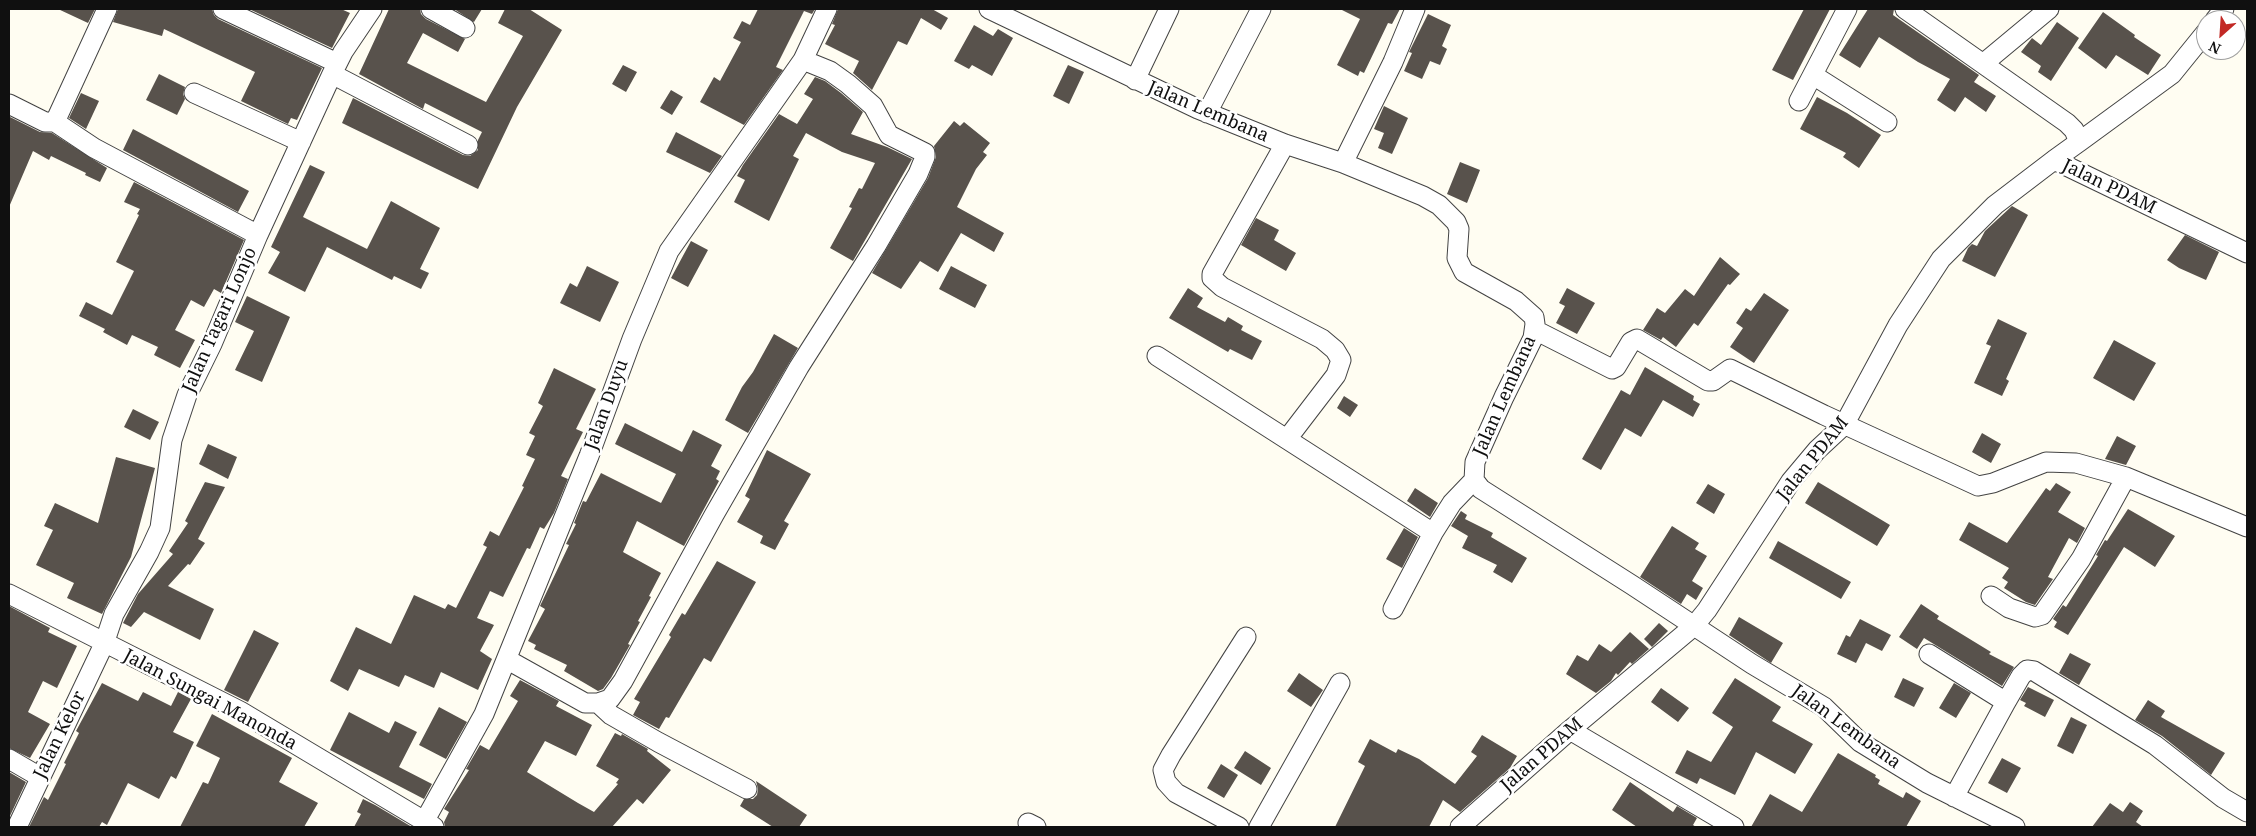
<!DOCTYPE html>
<style>
body{margin:0}
#map{position:relative;width:2256px;height:836px;overflow:hidden;background:#fffdf2;font-family:"Noto Serif",serif}
canvas{display:block}
.frame{position:absolute;inset:0;border:10px solid #101010;pointer-events:none}
.north{position:absolute;left:2196px;top:10px;width:50px;height:50px;box-sizing:border-box;background:#fff;border:1px solid #9f9f9f;border-radius:50%;rotate:206deg;font-size:14px;font-weight:700;line-height:20px;text-align:center;color:#101010}
.north::after{content:'';display:block;margin:auto;width:18px;height:22px;background:#c22925;clip-path:polygon(50% 0,100% 100%,50% 72%,0 100%)}
</style>
<div id="map">
<canvas width="2256" height="836"></canvas>
<div class="frame"></div>
<div class="north">N</div>
</div>
<script>
const context = document.querySelector('canvas').getContext('2d');
context.lineJoin = 'round';
function fill(path, color) { context.fillStyle = color; context.fill(path, 'evenodd'); }
const toPath = rows => new Path2D(rows.map(r => 'M' + r).join(''));
function stroke(path, color, width, dash) { context.strokeStyle = color; context.lineWidth = width; context.lineCap = dash ? 'butt' : 'round'; context.setLineDash(dash || []); context.stroke(path); }
function label(font, color, halo, rows, align = 'center') {
  context.font = font + ' "Noto Serif",serif'; context.lineWidth = 5; context.setLineDash([]); context.textBaseline = 'middle'; context.strokeStyle = halo; context.fillStyle = color; for (const [text, x, y, turn = 0] of rows) {
    context.save(); context.translate(x, y); context.rotate((+turn || 0) * Math.PI / 180); context.textAlign = isNaN(turn) ? turn : align; if (halo) context.strokeText(text, 0, 0); context.fillText(text, 0, 0); context.restore();
  }
}
fill(toPath([
 [58,9,95,9,88,23],
 [118,9,212,9,214,15,218,19,322,68,297,120,291,118,288,124,241,101,255,72,164,29,162,36,113,22],
 [249,9,341,9,350,13,332,48],
 [389,9,420,9,421,14,426,19,465,39,458,52,423,33,407,63,486,102,523,36,498,23,505,9,529,9,562,30,517,107,478,189,342,123,353,98,463,155,470,156,478,150,478,140,482,132,425,103,423,109,359,74],
 [454,9,482,9,474,22],
 [758,9,815,9,812,14,804,11,776,67,783,70,744,125,700,102,714,77,720,81,741,42,733,38,742,21,750,25],
 [838,9,932,9,948,18,941,30,921,18,907,45,898,41,872,90,853,73,859,61,825,44,835,25,832,24],
 [1340,9,1400,9,1392,24,1388,23,1364,73,1360,71,1358,76,1337,65,1360,19],
 [1804,9,1830,9,1793,80,1772,70],
 [1868,9,1894,9,1893,15,1979,75,1974,82,1996,96,1986,112,1965,97,1955,112,1937,100,1950,79,1918,62,1879,37,1860,68,1839,55],
 [2103,12,2135,35,2134,37,2161,55,2148,75,2116,55,2106,69,2078,48],
 [1428,14,1451,25,1442,46,1447,49,1440,65,1430,61,1422,79,1404,71,1412,53,1409,52],
 [2057,22,2079,38,2051,81,2038,72,2041,66,2021,52,2032,38,2041,45],
 [974,25,993,36,998,29,1013,38,992,76,972,65,969,69,954,61],
 [623,65,637,72,626,92,612,84],
 [1068,65,1084,72,1069,104,1053,96],
 [159,74,185,87,183,94,185,99,177,115,146,100],
 [815,77,825,81,841,93,863,112,851,134,887,147,912,159,853,261,830,248,852,208,849,207,859,188,862,189,875,163,842,152,806,133,793,156,799,159,769,221,734,202,745,180,737,176,743,165,779,114,797,124,813,99,804,94],
 [671,90,683,97,672,115,660,108],
 [81,93,99,101,86,129,69,118],
 [1817,97,1847,113,1881,135,1859,168,1843,157,1846,153,1800,129],
 [1384,106,1408,118,1392,154,1378,148,1384,133,1374,129],
 [10,117,40,132,52,133,107,168,100,182,85,175,86,173,51,156,49,160,33,151,9,207],
 [954,121,960,126,964,122,990,143,983,152,987,155,976,169,957,207,1004,233,994,252,961,233,938,272,920,261,901,289,872,273,928,178,936,157,934,146],
 [133,129,249,191,238,212,123,150],
 [676,132,722,156,710,173,666,152],
 [1460,162,1480,170,1467,203,1447,194],
 [310,165,325,172,303,217,367,249,391,201,440,228,420,269,429,273,421,289,394,276,392,280,327,247,305,292,268,273,280,252,271,247],
 [134,182,244,240,221,293,214,289,204,307,191,300,175,330,195,340,180,368,154,355,158,347,132,335,127,345,103,332,105,329,79,316,86,302,112,315,134,271,116,262,139,215,137,214,140,209,124,202],
 [2012,206,2028,215,1995,277,1962,261,1968,248,1972,244,1977,246,1985,231],
 [1256,218,1279,230,1274,240,1296,253,1286,271,1241,245],
 [2185,235,2219,252,2206,280,2179,268,2167,260],
 [691,241,708,250,688,287,671,278],
 [1720,257,1740,274,1730,285,1728,284,1698,326,1694,323,1676,347,1663,337,1661,340,1643,330,1657,308,1665,313,1685,289,1694,296],
 [587,266,619,282,600,322,560,303,570,283,577,287],
 [951,266,987,285,975,308,939,289],
 [1188,288,1203,298,1197,307,1225,322,1228,317,1243,326,1241,330,1262,341,1252,360,1230,349,1228,352,1169,318],
 [1567,288,1595,303,1577,334,1556,323,1565,306,1559,303],
 [1764,293,1789,310,1754,363,1730,347,1743,328,1736,323,1746,308,1751,311],
 [247,296,290,317,262,382,235,370,254,331,235,322],
 [1998,319,2027,333,2006,379,2009,381,2002,396,1974,383,1991,346,1986,344],
 [774,334,798,348,748,433,725,420,742,387,753,372],
 [2114,340,2156,363,2134,401,2093,378],
 [1645,367,1694,396,1693,400,1700,404,1693,417,1663,400,1641,437,1625,428,1601,470,1582,459,1621,390,1630,395],
 [554,368,596,389,576,429,583,432,561,476,568,479,554,513,544,529,540,527,530,549,527,548,503,597,490,591,477,618,494,625,480,651,492,659,478,690,441,672,434,688,405,675,399,687,359,669,348,691,330,681,356,627,391,644,414,595,445,609,448,604,456,608,487,547,483,545,490,531,499,536,524,487,522,486,535,459,526,455,535,436,529,433,543,406,538,403],
 [1344,396,1358,405,1350,417,1337,408],
 [133,409,159,422,150,440,124,427],
 [625,423,682,452,693,430,722,445,711,466,720,471,716,479,719,481,684,546,637,521,623,552,661,573,649,596,651,597,638,621,640,622,628,644,630,645,611,678,603,689,598,691,564,671,567,665,534,649,536,645,528,641,545,609,540,606,569,545,566,544,576,524,574,523,583,501,586,502,601,473,661,503,676,474,615,444],
 [1982,433,2001,444,1991,463,1972,452],
 [2117,436,2136,446,2126,465,2105,459],
 [208,444,237,457,228,479,199,464],
 [767,450,811,474,784,521,789,524,775,550,760,543,763,536,737,522,750,499,745,496],
 [116,457,155,468,131,557,102,614,67,598,74,583,36,565,53,530,44,526,55,503,98,523],
 [205,482,225,487,198,539,205,543,190,565,188,564,168,586,214,609,200,640,144,612,131,627,123,623,138,594,173,554,169,551,188,523,185,521],
 [1818,482,1890,525,1877,546,1805,503],
 [2056,483,2071,492,2058,512,2085,528,2077,543,2069,538,2048,577,2053,579,2035,605,2026,602,2004,588,2008,582,2002,578,2009,568,1959,540,1969,522,2007,543,2046,488,2050,491],
 [1708,484,1725,494,1714,514,1696,503],
 [1415,488,1438,503,1430,517,1407,501],
 [2128,509,2175,536,2155,567,2124,547,2068,635,2054,627,2057,622,2053,619,2063,605,2066,607,2098,556,2096,555,2105,540,2107,541],
 [1461,511,1467,515,1465,519,1493,533,1491,537,1527,558,1512,583,1493,572,1497,565,1462,548,1468,536,1451,526],
 [1672,526,1699,543,1695,549,1707,556,1692,581,1703,588,1696,600,1687,594,1681,604,1640,577],
 [1404,528,1418,537,1402,568,1386,559],
 [1778,541,1851,582,1841,599,1769,558],
 [717,561,756,582,711,662,704,658,669,718,666,717,659,729,633,715,640,702,634,699,671,637,669,635,682,613,685,615],
 [1921,604,1939,616,1937,619,1991,652,1989,654,2014,667,2002,686,1924,638,1917,649,1899,637],
 [9,606,50,628,48,632,77,646,57,688,43,681,28,712,50,724,30,758,9,748],
 [1739,617,1783,643,1771,663,1729,635],
 [1860,619,1891,635,1882,651,1866,643,1856,663,1837,654,1846,635,1850,637],
 [1659,623,1668,631,1652,647,1644,639],
 [254,630,279,643,248,702,224,690],
 [1630,632,1649,649,1632,664,1630,662,1618,675,1616,673,1611,681,1596,693,1566,674,1577,655,1588,661,1599,644,1611,652],
 [2070,653,2091,664,2079,685,2059,673],
 [1299,673,1323,690,1311,707,1287,691],
 [1735,678,1781,707,1772,721,1813,744,1795,774,1756,752,1735,795,1700,778,1697,784,1675,773,1687,750,1711,762,1733,727,1712,713],
 [1903,678,1924,688,1914,707,1894,697],
 [520,680,559,701,556,706,592,725,576,756,545,741,527,772,578,803,594,812,618,784,616,783,619,779,596,766,615,733,621,736,622,734,648,749,647,751,671,770,643,804,637,799,612,827,445,827,444,822,449,812,444,809,469,770,466,769,480,745,489,750,518,701,510,696],
 [102,683,138,701,143,692,171,706,178,692,191,699,173,732,194,742,176,779,171,776,159,799,128,783,107,825,102,822,99,827,29,827,44,797,48,800,66,764,64,763,79,733,76,731],
 [1954,683,1971,693,1956,718,1939,708],
 [2028,687,2054,700,2045,717,2024,706,2026,703,2020,700],
 [1661,688,1689,708,1678,722,1651,702],
 [2148,700,2165,711,2161,717,2225,753,2211,775,2162,736,2135,720],
 [439,707,467,722,446,759,419,745],
 [349,712,389,733,395,721,417,732,399,767,432,784,424,799,330,750],
 [212,714,292,758,279,782,318,803,304,827,180,827,203,782,208,784,220,758,196,746],
 [2071,717,2087,725,2073,754,2057,746],
 [1482,735,1517,756,1510,768,1460,812,1443,800,1429,827,1335,827,1365,766,1358,762,1370,739,1396,753,1398,749,1419,759,1455,784,1477,756,1471,752],
 [1245,751,1271,768,1261,785,1234,768],
 [1838,753,1876,775,1875,777,1880,780,1878,784,1903,798,1906,792,1921,801,1906,827,1751,827,1770,794,1802,812],
 [2002,758,2021,768,2007,793,1988,783],
 [1221,764,1238,775,1224,798,1207,788],
 [9,772,26,782,9,818],
 [756,781,807,815,799,827,773,827,740,806,744,799,753,799,757,795,758,789],
 [1630,782,1673,812,1677,806,1697,818,1693,825,1696,827,1637,827,1612,810],
 [363,799,375,805,412,827,354,827,361,814,357,812],
 [2130,802,2143,811,2136,822,2143,827,2092,827,2110,803,2123,812]
]), '#58524c');
const minor = toPath([
 [223,9,337,63],
 [431,9,465,28],
 [989,9,1198,109,1285,144,1343,163,1423,196,1439,205,1456,222,1459,229,1457,258,1464,272,1516,301,1534,317,1535,324,1533,338,1504,397,1475,462,1474,480,1481,489,1632,585,1752,664,1824,707,1860,742,1927,783,2015,827],
 [1905,9,2067,123,2074,130,2079,142,2054,160],
 [2215,20,2224,9],
 [1984,63,2049,9],
 [332,74,468,145],
 [1813,75,1887,122],
 [1135,80,1169,9],
 [194,93,301,142],
 [1799,101,1847,9],
 [9,104,45,122,55,122,94,148,258,235],
 [1207,113,1261,9],
 [55,122,107,9],
 [2079,142,2172,74,2206,32],
 [1285,144,1212,274,1212,278,1222,287,1322,339,1335,350,1341,360,1336,375,1287,439],
 [1343,163,1393,62,1415,9],
 [1535,330,1612,369,1616,367,1631,342,1637,339,1708,381,1713,381,1730,369,1824,415,1978,486,1993,483,2046,462,2076,463,2126,477,2247,527],
 [1157,356,1433,533],
 [9,594,240,711,434,827],
 [1991,596,2009,608,2035,617,2042,615,2081,559,2126,477],
 [1393,609,1433,533,1452,503,1474,480],
 [1929,654,2006,702],
 [508,660,585,703,598,703,610,699,623,681,714,515,799,367,876,246,918,174,925,157,925,153,889,135,873,106,848,84,830,71,803,60],
 [598,703,611,715,658,742,747,789],
 [1570,730,1734,827],
 [9,759,40,777],
 [1954,797,2006,702,2021,676,2027,670,2034,671,2155,745,2223,798,2247,812],
 [424,822,484,714,589,456,632,339,669,251,803,60,827,9],
 [1028,823,1036,827],
 [17,827,104,644,114,614,149,552,160,528,172,440,187,395,212,344,258,235,332,74,343,52,372,9],
 [1239,827,1176,793,1166,782,1163,770,1171,755,1246,637],
 [1259,827,1340,683],
 [1460,827,1570,730,1694,626,1707,610,1791,481,1817,450,1844,425,1898,325,1941,259,1995,205,2054,160,2247,253]
]);
stroke(minor, '#434343', 21);
stroke(minor, '#fff', 19);
label('18px', '#101010', '#fff', [
 ["Jalan Lembana",1208,112,23],
 ["Jalan PDAM",2109,187,26],
 ["Jalan Tagari Lonjo",220,320,-66],
 ["Jalan Lembana",1505,396,-66],
 ["Jalan Duyu",607,405,-70],
 ["Jalan PDAM",1813,459,-51],
 ["Jalan Sungai Manonda",210,700,28],
 ["Jalan Lembana",1846,727,36],
 ["Jalan Kelor",60,735,-64],
 ["Jalan PDAM",1542,755,-41]
]);
</script>
